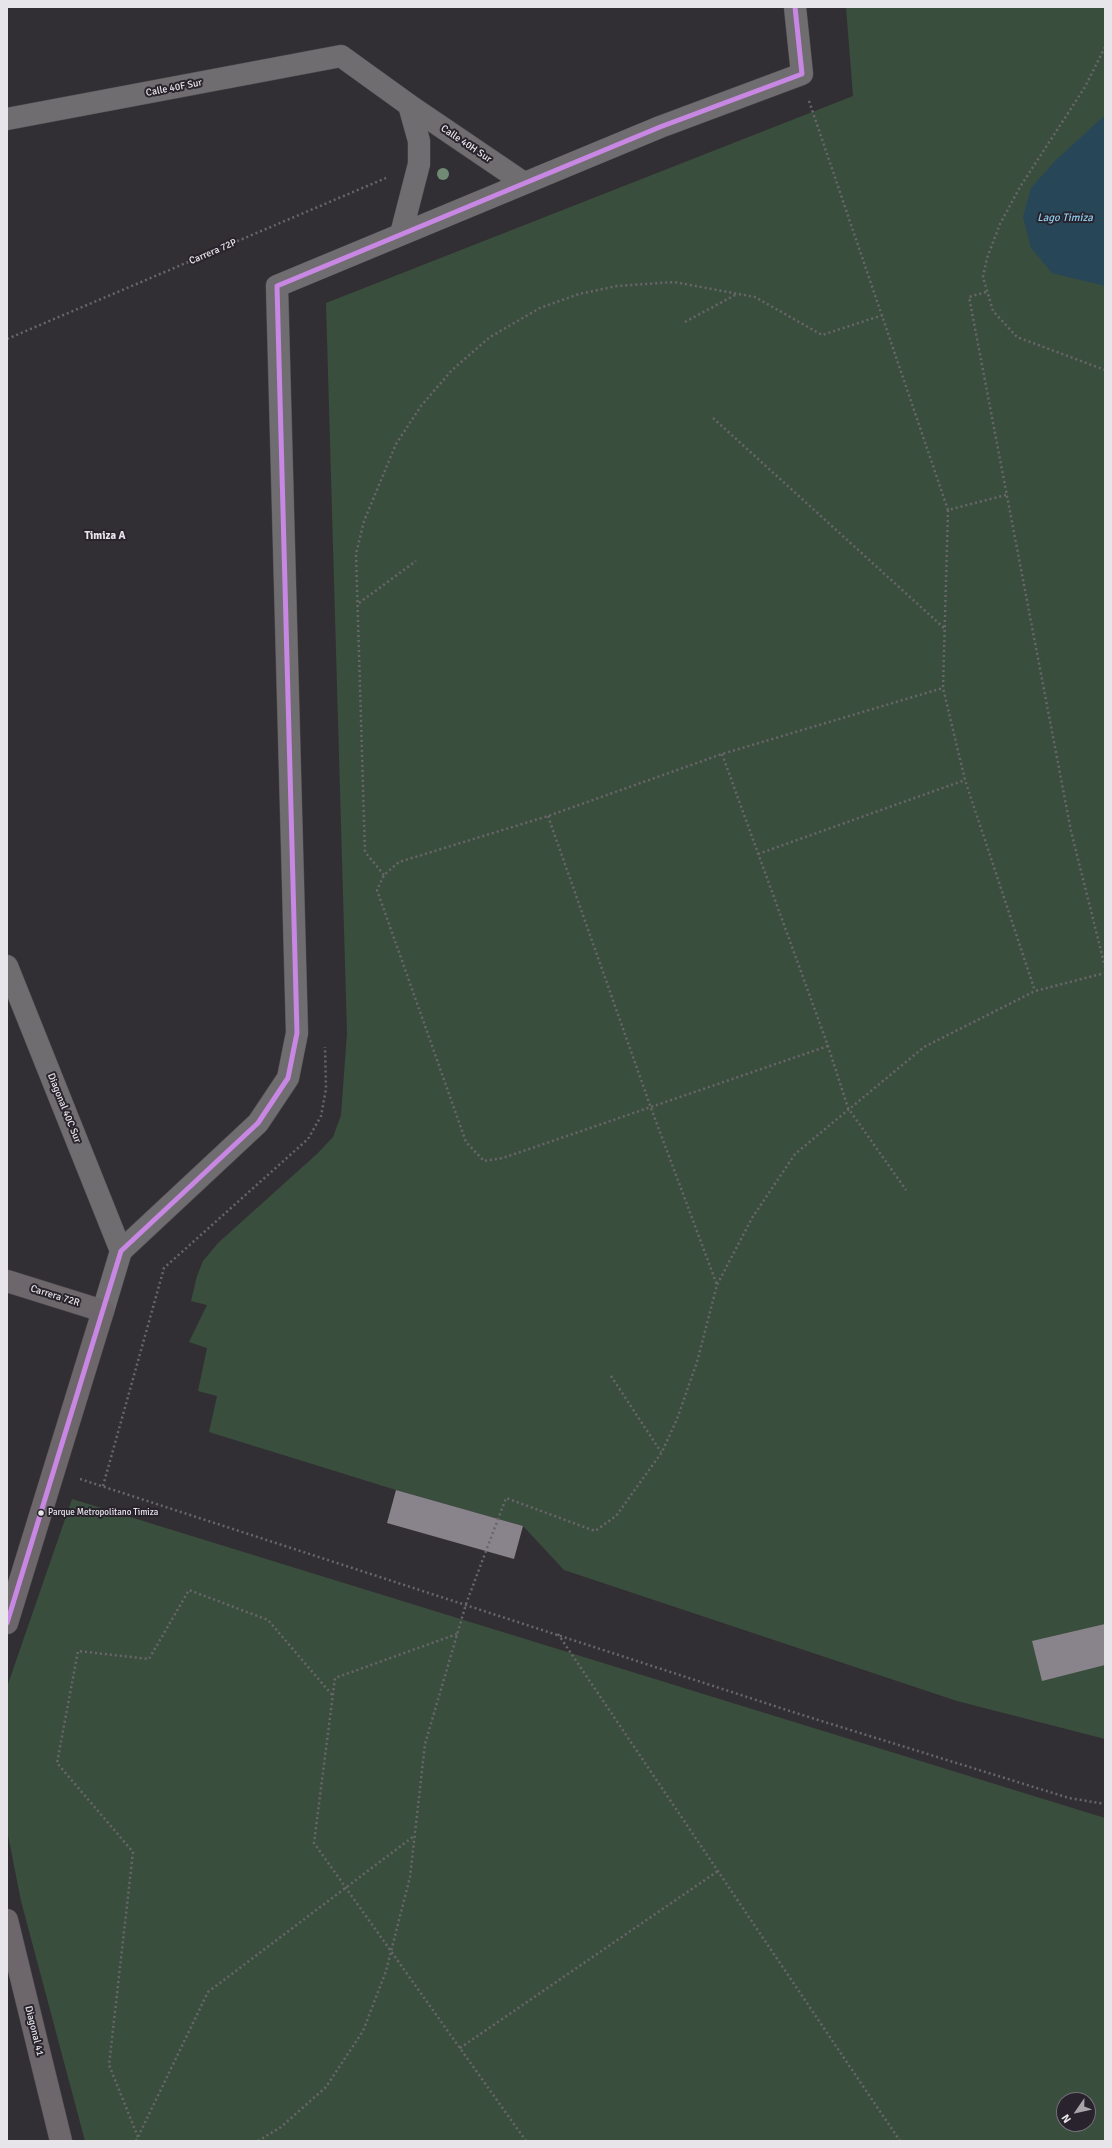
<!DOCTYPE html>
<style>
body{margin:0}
#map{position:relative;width:1112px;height:2148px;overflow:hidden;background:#322f34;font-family:Signika,sans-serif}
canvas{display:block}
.frame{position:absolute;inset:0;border:8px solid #e7e4ea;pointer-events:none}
.north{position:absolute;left:1056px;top:2092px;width:40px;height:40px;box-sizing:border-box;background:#28232c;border:1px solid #747078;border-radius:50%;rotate:236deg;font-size:11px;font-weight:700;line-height:16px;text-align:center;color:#e7e4ea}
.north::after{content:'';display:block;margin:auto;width:14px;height:18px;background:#a8a5aa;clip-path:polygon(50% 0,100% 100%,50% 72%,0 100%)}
</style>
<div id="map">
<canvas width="1112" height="2148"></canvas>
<div class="frame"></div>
<div class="north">N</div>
</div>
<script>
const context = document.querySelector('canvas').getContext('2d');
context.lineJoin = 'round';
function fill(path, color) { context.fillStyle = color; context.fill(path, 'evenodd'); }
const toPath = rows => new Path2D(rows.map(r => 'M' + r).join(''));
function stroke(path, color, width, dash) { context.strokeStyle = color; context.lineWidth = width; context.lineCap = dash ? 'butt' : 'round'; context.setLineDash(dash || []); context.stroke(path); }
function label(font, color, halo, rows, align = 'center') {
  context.font = font + ' Signika,sans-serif'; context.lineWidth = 4; context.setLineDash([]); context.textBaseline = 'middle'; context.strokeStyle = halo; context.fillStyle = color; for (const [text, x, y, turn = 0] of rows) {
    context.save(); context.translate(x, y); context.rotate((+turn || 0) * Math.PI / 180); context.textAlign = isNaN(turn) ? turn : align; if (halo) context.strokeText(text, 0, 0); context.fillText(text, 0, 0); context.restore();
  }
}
fill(toPath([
 [846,7,1105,7,1105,1739,957,1701,564,1570,523,1526,396,1490,209,1432,217,1396,198,1391,207,1348,189,1342,207,1305,191,1301,197,1276,203,1261,218,1243,318,1153,333,1137,341,1115,347,1033,326,303,853,96],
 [72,1499,1105,1818,1105,2141,85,2141,21,1901,7,1830,7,1687],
 [1064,2100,1088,2100,1088,2124,1064,2124]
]), '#3a4e3d');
fill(toPath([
 [1105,115,1105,286,1052,273,1031,248,1023,217,1031,188,1056,160]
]), '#274657');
fill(toPath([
 [396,1490,523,1526,514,1559,387,1523],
 [1105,1624,1105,1665,1042,1681,1032,1641]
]), '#89838b');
const street = toPath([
 [7,119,341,56,409,105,524,183],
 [401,234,419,164,419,141,409,105],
 [7,966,121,1251],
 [103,1311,121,1251,258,1123,288,1078,297,1033,277,286,660,127,802,74,795,7]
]);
const secondary = toPath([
 [7,1281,103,1311,7,1623],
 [7,1920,61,2141]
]);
stroke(street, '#4f4d51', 23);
stroke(secondary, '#4f4d51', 23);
stroke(toPath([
 [1105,47,1085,87,1020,187,1000,224,987,258,983,277,993,311,1017,337,1105,370],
 [809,101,948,510],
 [986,292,969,297,1071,831,1105,967],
 [685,322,737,294],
 [7,339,386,178],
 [713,418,944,628],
 [1006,495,948,510,943,688,965,780,1035,991],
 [359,603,416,561],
 [722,754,828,1046,848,1108,906,1190],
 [548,816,651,1108,717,1285],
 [758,854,965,780],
 [384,875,365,852,356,554,364,521,396,444,421,406,452,370,490,337,540,308,579,294,617,286,674,282,755,297,822,335,883,315],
 [828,1046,503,1158,484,1161,466,1142,377,890,384,875,399,862,548,816,722,754,943,688],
 [611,1376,661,1452],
 [80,1479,799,1714,1069,1798,1105,1804],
 [103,1486,164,1268,308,1139,321,1116,326,1089,325,1047],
 [457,1634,335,1678,314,1843,526,2141],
 [558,1634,900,2141],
 [460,2048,718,1871],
 [138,2137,109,2065,133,1852,57,1763,78,1651,149,1659,189,1590,268,1620,333,1696],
 [136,2141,208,1992,414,1836],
 [258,2141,281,2127,326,2087,363,2031,386,1971,410,1877,425,1744,466,1604,506,1498,595,1531,616,1516,662,1452,677,1419,697,1362,717,1285,752,1218,795,1154,924,1047,1035,991,1105,973]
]), '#69666b', 2.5, [2, 3]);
stroke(street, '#6f6d70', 22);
stroke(secondary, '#6d666a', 22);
stroke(toPath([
 [7,1623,121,1251,258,1123,288,1078,297,1033,277,286,660,127,802,74,795,7]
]), '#c787e3', 5);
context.fillStyle = '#708a74';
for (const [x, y] of [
 [443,174]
]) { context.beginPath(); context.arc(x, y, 6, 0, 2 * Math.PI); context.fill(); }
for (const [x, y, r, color] of [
 [41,1513,3.5,"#e7e4ea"]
]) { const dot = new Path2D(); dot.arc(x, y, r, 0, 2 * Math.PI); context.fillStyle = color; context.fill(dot); stroke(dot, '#28232c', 1.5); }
label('9px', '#e7e4ea', '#28232c', [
 ["Parque Metropolitano Timiza",48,1513]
], 'left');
label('10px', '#e7e4ea', '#28232c', [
 ["Calle 40F Sur",174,88,-11],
 ["Calle 40H Sur",466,144,34],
 ["Carrera 72P",213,252,-23],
 ["Diagonal 40C Sur",64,1108,68],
 ["Carrera 72R",55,1296,17],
 ["Diagonal 41",34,2031,76]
]);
label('italic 11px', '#8ecdee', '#28232c', [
 ["Lago Timiza",1065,218]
]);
label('bold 11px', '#e7e4ea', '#28232c', [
 ["Timiza A",105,536]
]);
</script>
